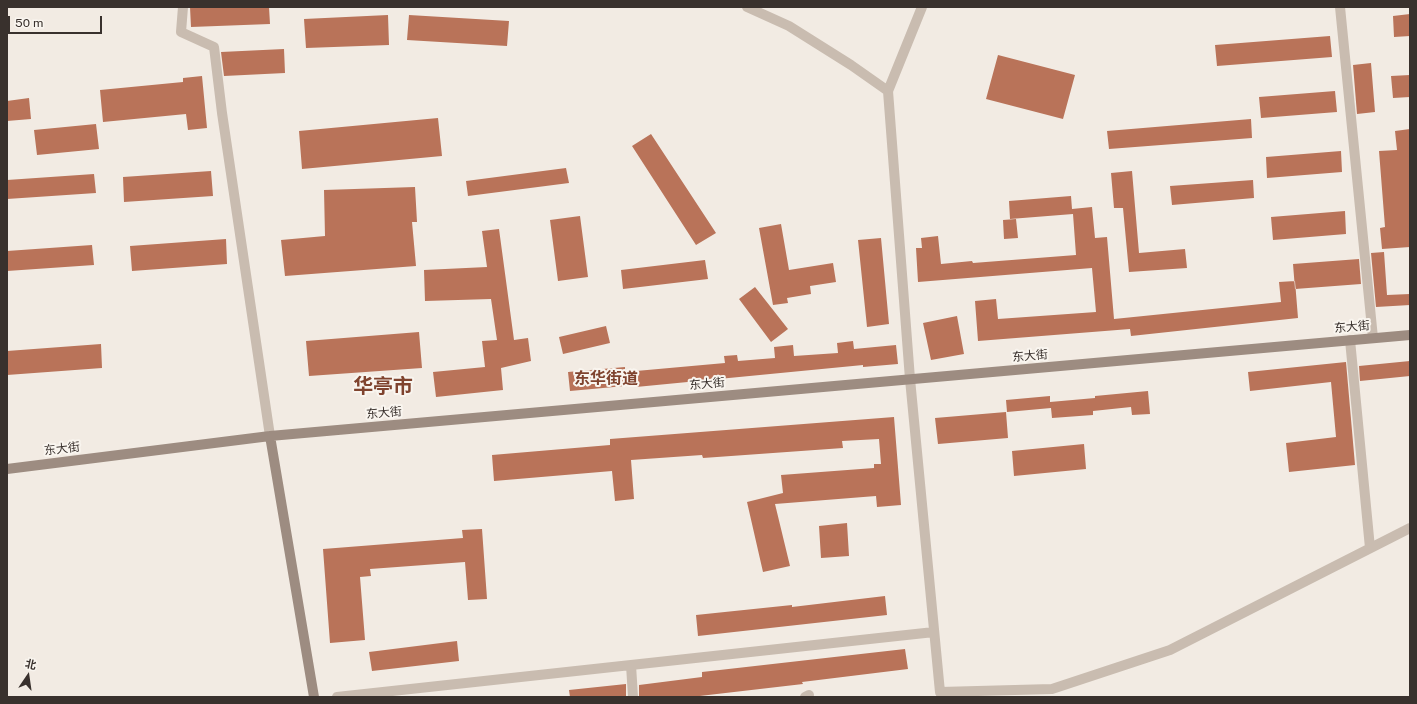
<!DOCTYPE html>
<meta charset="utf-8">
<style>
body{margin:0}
#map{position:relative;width:1417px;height:704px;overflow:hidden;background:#f2ebe3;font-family:"Public Sans","Noto Sans SC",sans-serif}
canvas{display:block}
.frame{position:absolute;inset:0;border:8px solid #39312d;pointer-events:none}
.north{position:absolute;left:8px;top:656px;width:40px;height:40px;-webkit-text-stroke:3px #f9f5ef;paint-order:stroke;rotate:13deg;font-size:11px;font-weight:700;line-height:16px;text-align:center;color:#39312d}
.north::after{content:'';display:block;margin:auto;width:14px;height:18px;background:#39312d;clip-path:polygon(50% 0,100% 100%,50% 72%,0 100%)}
.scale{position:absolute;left:8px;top:16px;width:94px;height:18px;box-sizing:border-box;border:2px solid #39312d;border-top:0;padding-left:5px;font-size:12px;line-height:14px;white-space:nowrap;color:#39312d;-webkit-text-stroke:3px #f9f5ef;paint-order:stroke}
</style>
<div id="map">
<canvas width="1417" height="704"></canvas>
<div class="frame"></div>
<div class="north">北</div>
<div class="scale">50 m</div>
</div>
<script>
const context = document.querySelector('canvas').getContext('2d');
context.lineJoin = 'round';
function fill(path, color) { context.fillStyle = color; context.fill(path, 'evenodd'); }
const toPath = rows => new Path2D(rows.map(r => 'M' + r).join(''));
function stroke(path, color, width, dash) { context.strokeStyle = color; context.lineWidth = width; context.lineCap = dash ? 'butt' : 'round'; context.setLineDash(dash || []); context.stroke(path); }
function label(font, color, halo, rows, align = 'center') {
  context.font = font + ' "Public Sans","Noto Sans SC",sans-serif'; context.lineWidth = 4; context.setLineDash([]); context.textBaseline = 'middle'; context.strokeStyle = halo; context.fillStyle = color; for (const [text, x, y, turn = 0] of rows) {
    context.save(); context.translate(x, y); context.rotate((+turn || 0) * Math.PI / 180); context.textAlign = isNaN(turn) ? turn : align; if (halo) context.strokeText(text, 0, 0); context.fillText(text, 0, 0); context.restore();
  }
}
fill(toPath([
 [190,7,269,7,270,24,191,27],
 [1410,14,1410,36,1394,37,1393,16],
 [388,15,389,45,306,48,304,19],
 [409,15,509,21,507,46,407,40],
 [1330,36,1332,57,1217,66,1215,45],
 [284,49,285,73,224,76,221,52],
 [998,55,1075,75,1063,119,986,99],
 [1371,63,1375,112,1357,114,1353,65],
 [1410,75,1410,97,1393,98,1391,76],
 [202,76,207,128,188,130,186,114,103,122,100,90,183,82,183,78],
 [1335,91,1337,112,1261,118,1259,97],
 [29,98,31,119,7,121,7,101],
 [438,118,442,156,302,169,299,131],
 [1251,119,1252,138,1109,149,1107,131],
 [96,124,99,149,37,155,34,130],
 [1410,129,1410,247,1382,249,1380,228,1385,227,1379,151,1397,150,1395,131],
 [651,134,716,233,696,245,632,146],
 [1341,151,1342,172,1267,178,1266,157],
 [566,168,569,183,468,196,466,181],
 [211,171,213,196,124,202,123,177],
 [1132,171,1139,253,1185,249,1187,268,1129,272,1123,208,1114,208,1111,173],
 [94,174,96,193,7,199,7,180],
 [1253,180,1254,198,1172,205,1170,186],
 [415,187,417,222,412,222,416,266,285,276,281,240,325,236,324,190],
 [1071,196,1072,209,1092,207,1095,238,1107,237,1114,319,1281,302,1279,282,1295,281,1298,318,1131,336,1130,329,978,341,975,301,996,299,998,319,1096,312,1092,268,918,282,916,248,922,248,921,238,938,236,941,264,972,261,973,263,1076,255,1073,214,1010,219,1009,201],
 [1345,211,1346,234,1273,240,1271,217],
 [580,216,588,277,558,281,550,220],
 [1016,219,1018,238,1004,239,1003,220],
 [781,224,789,270,833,263,836,282,810,286,811,294,787,298,788,303,773,305,759,228],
 [499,229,514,340,528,338,531,361,501,368,503,390,436,397,433,372,485,367,482,341,497,340,491,299,425,301,424,270,487,267,482,231],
 [881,238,889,324,867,327,858,240],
 [226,239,227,264,132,271,130,246],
 [92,245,94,265,7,271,7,251],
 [1384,252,1387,295,1410,294,1410,305,1376,307,1371,253],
 [1359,259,1361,284,1295,289,1293,264],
 [705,260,708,279,623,289,621,270],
 [755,287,788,329,771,342,739,299],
 [957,316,964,354,931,360,923,323],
 [606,326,610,343,563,354,559,337],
 [419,332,422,368,309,376,306,341],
 [853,341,854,349,896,345,898,364,863,367,863,365,636,387,636,385,570,391,568,372,625,367,625,372,725,363,724,356,737,355,738,361,775,358,774,347,793,345,794,356,838,353,837,343],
 [101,344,102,368,7,375,7,351],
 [1410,361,1410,376,1360,381,1359,366],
 [1346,362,1355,465,1289,472,1286,443,1336,437,1331,382,1250,391,1248,372],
 [1148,391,1150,414,1132,415,1131,407,1093,411,1093,415,1052,418,1051,408,1007,412,1006,400,1050,396,1050,402,1095,398,1095,396],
 [1006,412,1008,438,938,444,935,418],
 [894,417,901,505,877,507,876,496,775,504,790,566,763,572,747,502,783,493,781,475,874,468,874,464,881,464,879,439,842,441,843,448,703,458,702,455,631,460,634,499,615,501,612,471,494,481,492,455,610,445,610,439],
 [1084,444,1086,469,1014,476,1012,451],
 [847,523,849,556,821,558,819,526],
 [482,529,487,599,468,600,465,562,370,569,371,576,360,577,365,640,330,643,323,549,463,538,462,530],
 [885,596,887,615,698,636,696,615,792,605,792,607],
 [457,641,459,661,372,671,369,652],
 [905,649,908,669,802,682,803,684,691,697,639,697,639,685,702,677,702,672],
 [626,684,626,697,570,697,569,690]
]), '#b97359');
stroke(toPath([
 [183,7,181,32,214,47,222,113,270,436],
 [747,7,789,26,851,65,888,91],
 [922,7,888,91,910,379,940,692,1052,689,1170,650,1410,528],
 [1340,7,1373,338],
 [1350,340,1370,548],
 [631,665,633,697],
 [337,697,934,632],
 [805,697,809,695]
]), '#c9bcb0', 10);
stroke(toPath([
 [270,436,314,697],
 [7,469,270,436,1410,335]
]), '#9d8c81', 10);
label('12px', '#39312d', '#f9f5ef', [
 ["东大街",1352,327,-5],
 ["东大街",1030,356,-5],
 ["东大街",707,384,-5],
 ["东大街",384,413,-5],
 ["东大街",62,449,-7]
]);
label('bold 16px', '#7f432e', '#f9f5ef', [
 ["东华街道",606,379]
]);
label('bold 20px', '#7f432e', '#f9f5ef', [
 ["华亭市",383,387]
]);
</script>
